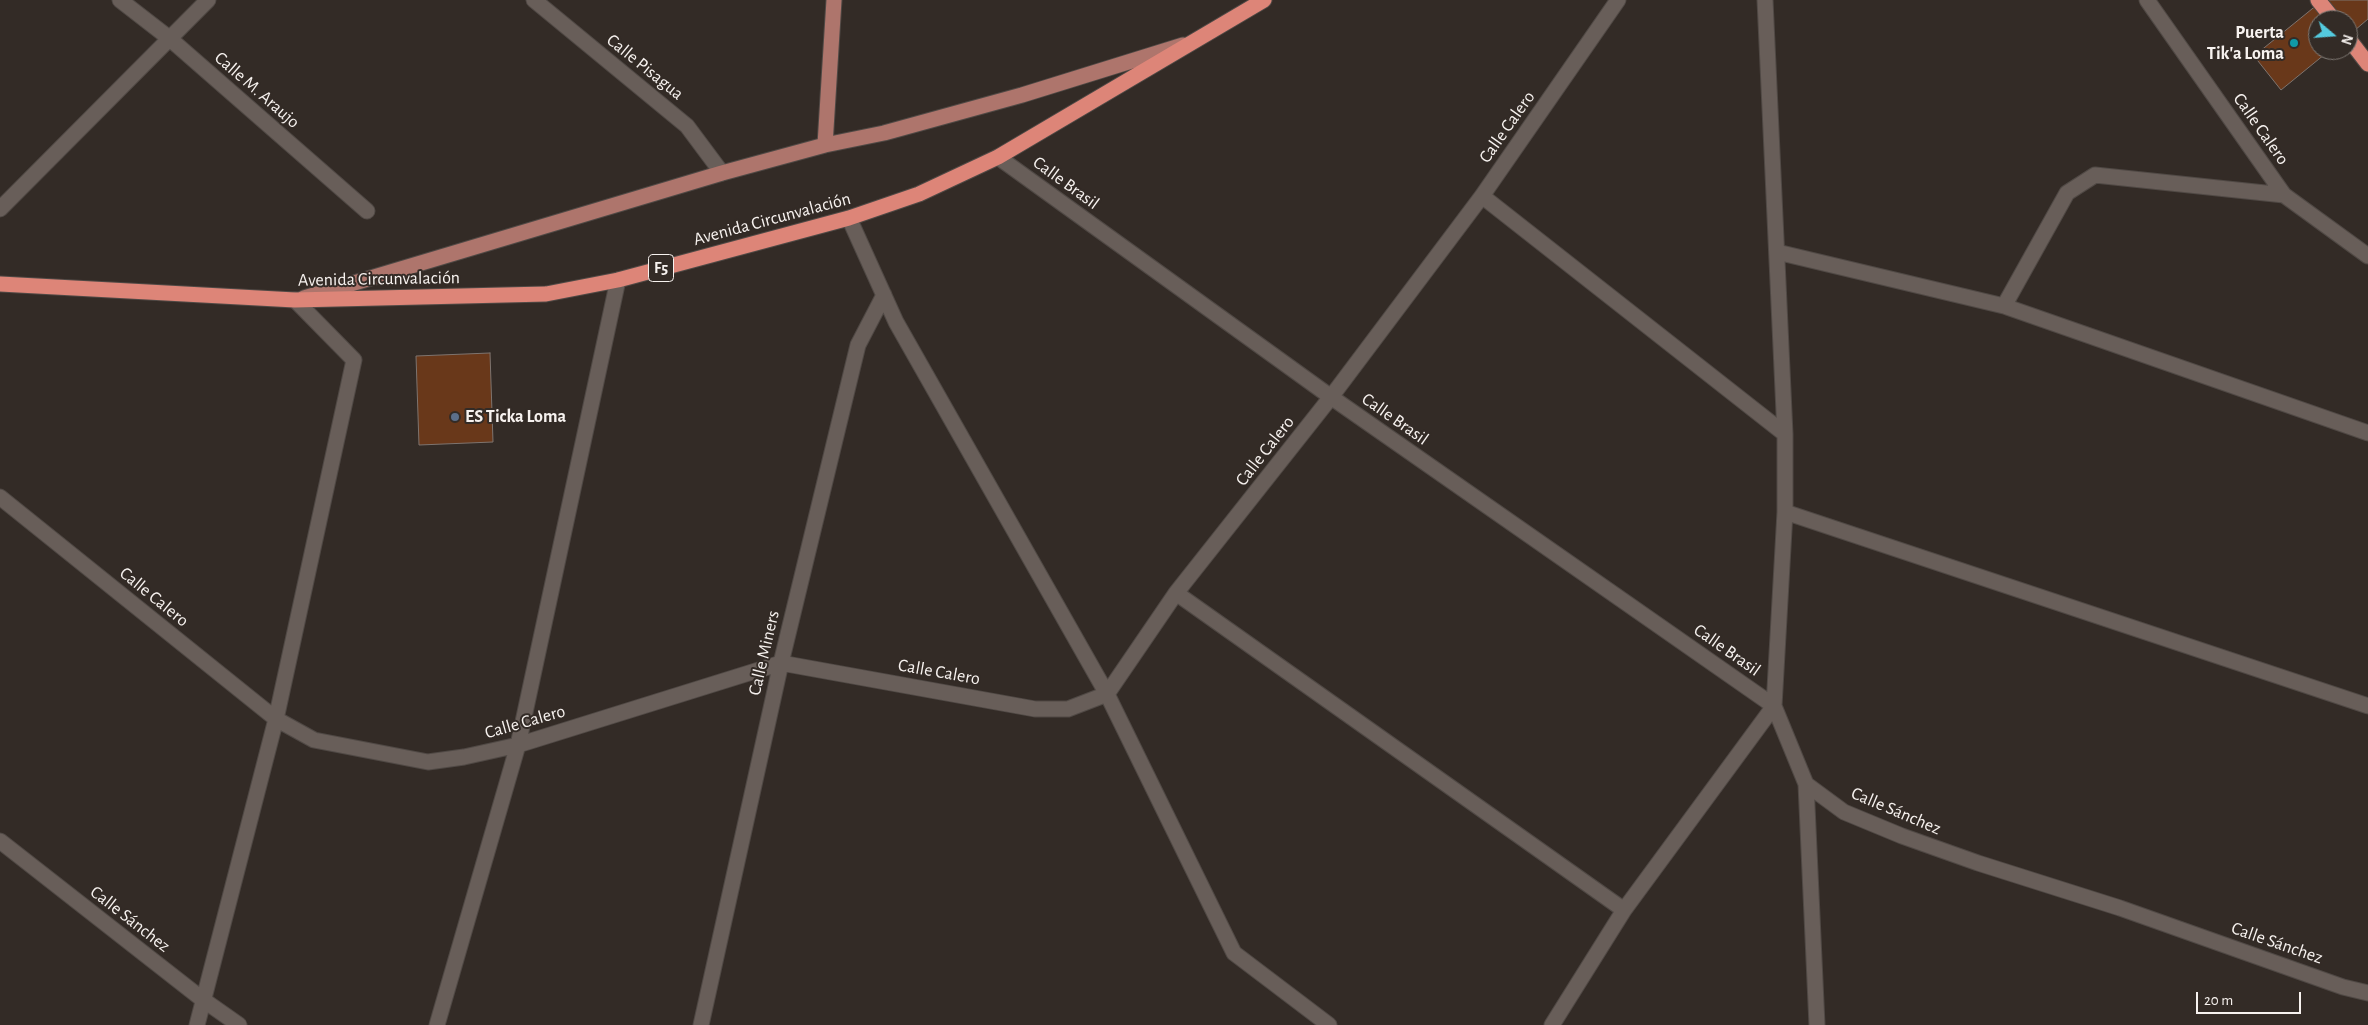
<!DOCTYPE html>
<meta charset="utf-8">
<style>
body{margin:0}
#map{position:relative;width:2368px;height:1025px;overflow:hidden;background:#332b26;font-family:"Alegreya Sans",sans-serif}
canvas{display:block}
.north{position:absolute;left:2308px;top:10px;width:50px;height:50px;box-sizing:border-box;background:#332b26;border:1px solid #817b76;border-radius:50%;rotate:108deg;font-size:14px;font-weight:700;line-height:20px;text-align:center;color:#f7f2ef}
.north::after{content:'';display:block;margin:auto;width:18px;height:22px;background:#54cade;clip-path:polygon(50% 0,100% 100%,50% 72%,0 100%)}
.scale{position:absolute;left:2196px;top:992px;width:105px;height:22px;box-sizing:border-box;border:2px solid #f7f2ef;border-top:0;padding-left:6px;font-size:15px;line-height:18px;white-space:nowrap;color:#f7f2ef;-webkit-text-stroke:4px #332b26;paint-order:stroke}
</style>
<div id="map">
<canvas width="2368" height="1025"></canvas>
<div class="north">N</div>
<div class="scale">20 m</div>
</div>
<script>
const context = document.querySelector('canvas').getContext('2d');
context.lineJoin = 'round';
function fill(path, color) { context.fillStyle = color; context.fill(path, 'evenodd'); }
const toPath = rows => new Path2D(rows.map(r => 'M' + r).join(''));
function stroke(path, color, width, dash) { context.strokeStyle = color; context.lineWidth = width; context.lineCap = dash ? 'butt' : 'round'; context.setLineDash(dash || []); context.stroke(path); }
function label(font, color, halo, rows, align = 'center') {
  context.font = font + ' "Alegreya Sans",sans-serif'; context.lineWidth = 4; context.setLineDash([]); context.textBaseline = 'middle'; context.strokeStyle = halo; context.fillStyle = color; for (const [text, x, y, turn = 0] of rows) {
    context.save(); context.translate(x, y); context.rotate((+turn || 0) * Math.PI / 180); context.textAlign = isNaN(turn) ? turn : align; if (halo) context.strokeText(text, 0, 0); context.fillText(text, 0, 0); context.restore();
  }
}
const building = toPath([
 [2323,0,2368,0,2368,19,2348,36,2348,20,2318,20,2318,50,2330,50,2281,90,2254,56,2323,0],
 [490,353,493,442,419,445,416,356,490,353]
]);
fill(building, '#69381a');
stroke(building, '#7e746f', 1);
const minor = toPath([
 [120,0,169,38,367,211],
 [534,0,687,126,722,173],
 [1765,0,1785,434,1785,512,1774,706],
 [2147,0,2284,195,2368,256],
 [998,157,1331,397,1774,706],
 [1482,196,1785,434],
 [0,209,208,0],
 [849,218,896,322,1107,694,1234,953,1329,1025],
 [1777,252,2004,306,2368,433],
 [2004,306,2067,193,2095,175,2284,195],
 [0,497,276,719,314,740,428,762,464,757,518,745,781,663,1035,709,1068,709,1107,694,1176,593,1331,397,1482,196,1618,0],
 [1785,512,2368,706],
 [1176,593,1624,910],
 [1806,784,1817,1025],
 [0,841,202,999,239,1025],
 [197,1025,276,719,354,360,295,300],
 [437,1025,518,745,618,280],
 [701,1025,781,663,858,345,884,295],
 [1552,1025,1624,910,1774,706,1806,784,1844,812,1902,836,1978,863,2120,908,2343,987,2368,993]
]);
const major = toPath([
 [825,145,834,0],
 [304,298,722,173,825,145,884,133,1022,95,1183,45]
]);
const highway = toPath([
 [2318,0,2334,20],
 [2348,38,2368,64],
 [0,284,295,300,546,294,618,280,849,218,919,194,998,157,1264,0]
]);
stroke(minor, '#504945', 17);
stroke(major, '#504945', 17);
stroke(highway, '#504945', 17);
stroke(minor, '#685e59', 15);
stroke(major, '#ae756c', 15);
stroke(highway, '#dd8578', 15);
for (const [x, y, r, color] of [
 [2294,43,5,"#0f9aa8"],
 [455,417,5,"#5c6f8a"]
]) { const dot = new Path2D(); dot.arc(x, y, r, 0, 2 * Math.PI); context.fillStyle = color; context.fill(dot); stroke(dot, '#332b26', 2); }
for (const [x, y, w] of [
 [661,268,25]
]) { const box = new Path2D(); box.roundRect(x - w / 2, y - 13.5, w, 27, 4); context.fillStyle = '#332b26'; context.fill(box); stroke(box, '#f7f2ef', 1); }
label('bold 16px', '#f7f2ef', null, [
 ["F5",661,268]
]);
label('bold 18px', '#f7f2ef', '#332b26', [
 ["Puerta",2284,33],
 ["Tik'a Loma",2284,54],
 ["ES Ticka Loma",465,417,"left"]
], 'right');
label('18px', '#f7f2ef', '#332b26', [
 ["Calle Pisagua",645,67,39],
 ["Calle M. Araujo",257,90,41],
 ["Calle Calero",1507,127,-55],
 ["Calle Calero",2261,129,55],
 ["Calle Brasil",1066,183,36],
 ["Avenida Circunvalación",772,219,-15],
 ["Avenida Circunvalación",379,279,-1],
 ["Calle Brasil",1395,419,35],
 ["Calle Calero",1265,451,-52],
 ["Calle Calero",154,597,39],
 ["Calle Brasil",1727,650,35],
 ["Calle Miners",764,653,-77],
 ["Calle Calero",939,672,10],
 ["Calle Calero",525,722,-16],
 ["Calle Sánchez",1896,811,23],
 ["Calle Sánchez",130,919,38],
 ["Calle Sánchez",2277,943,19]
]);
</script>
